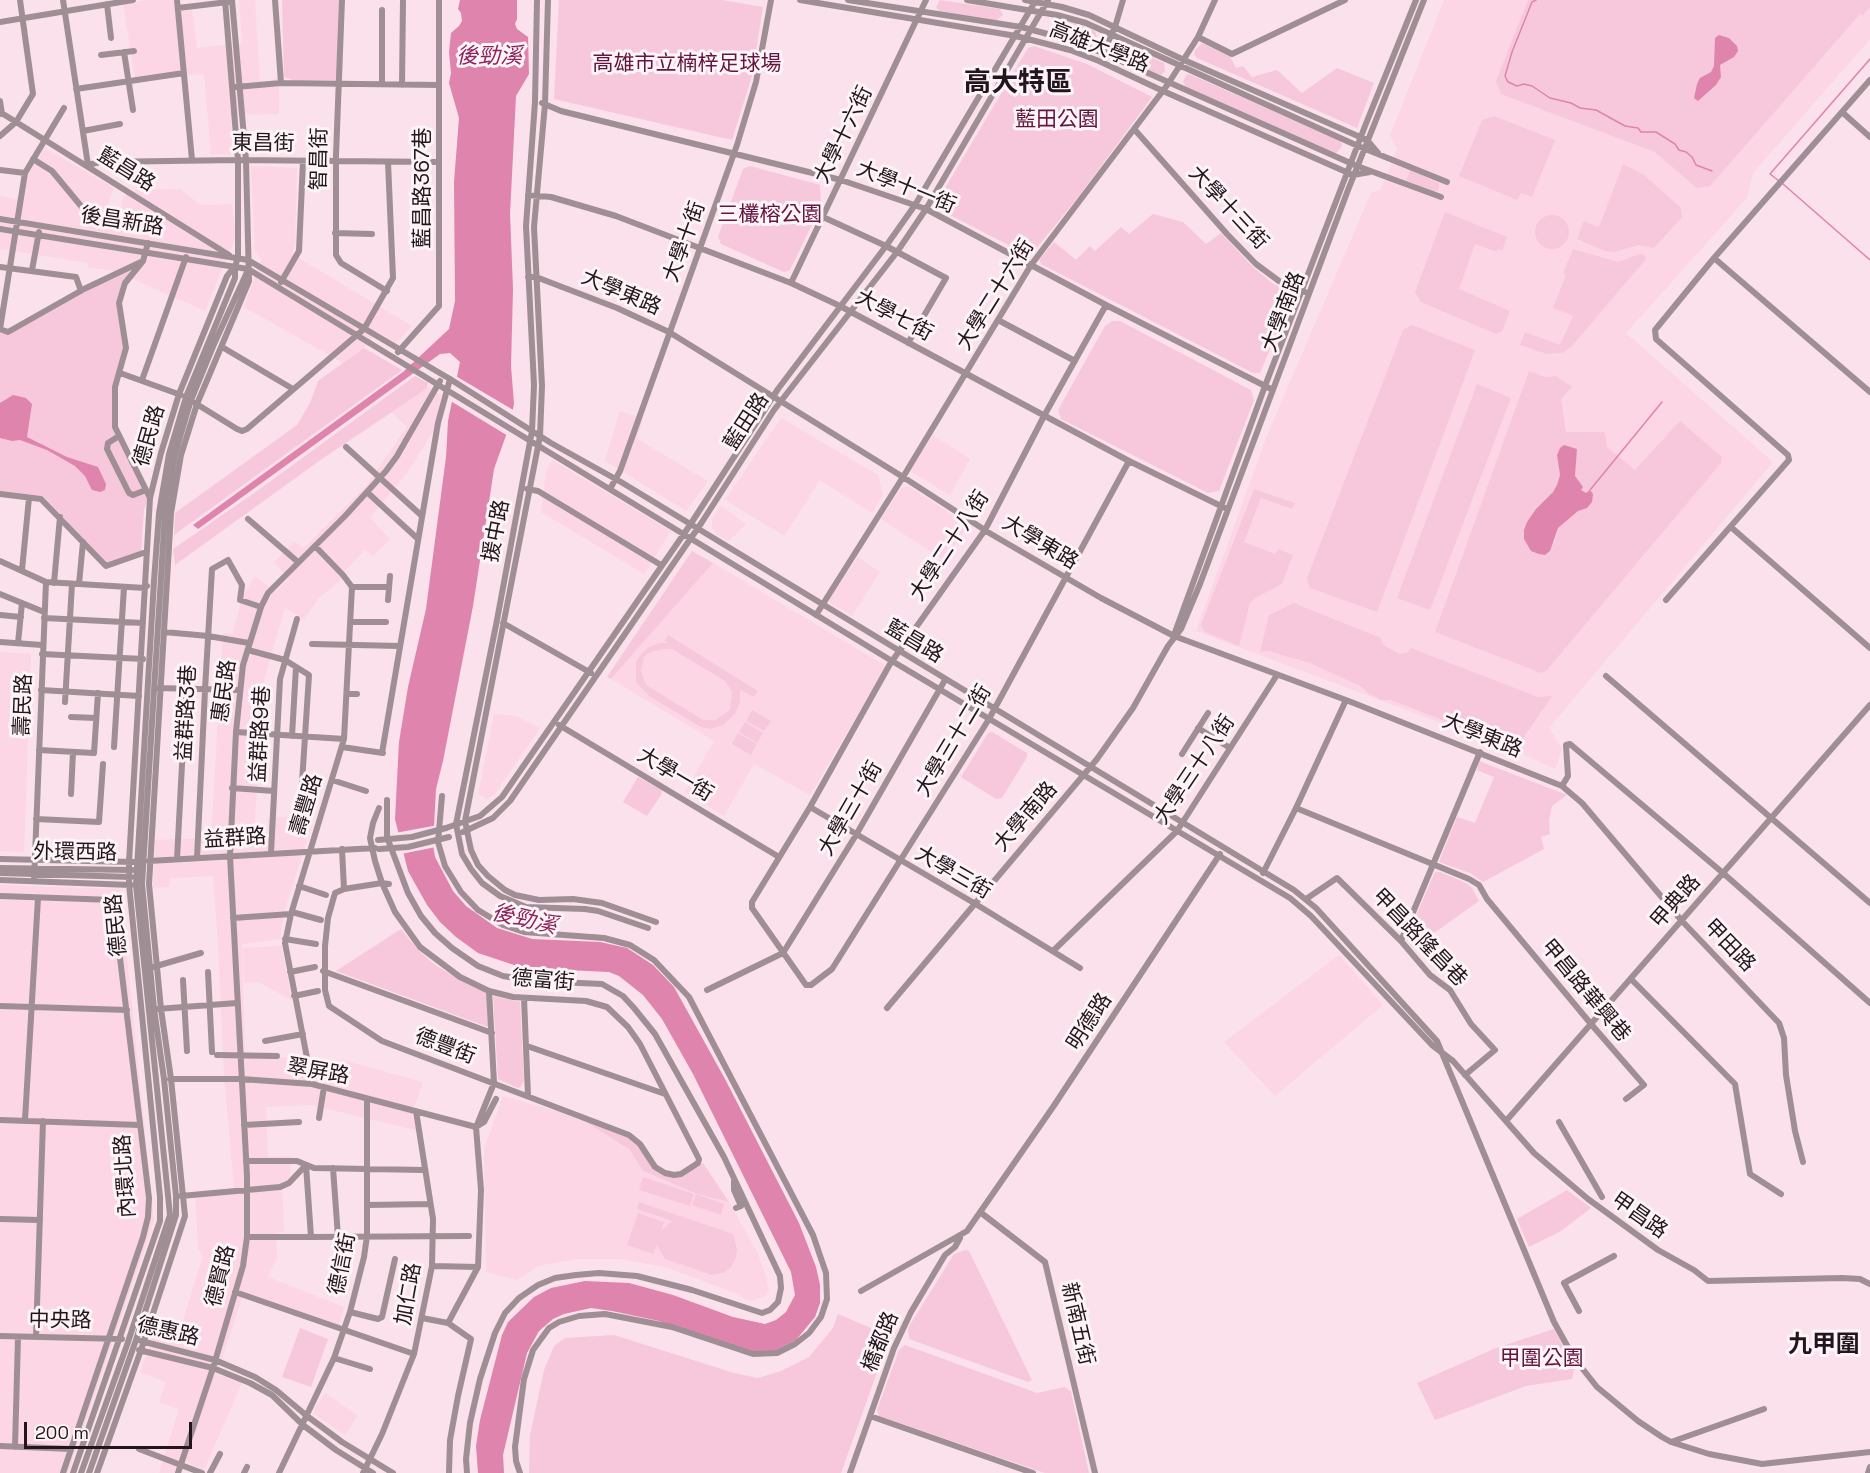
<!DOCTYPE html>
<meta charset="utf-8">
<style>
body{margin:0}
#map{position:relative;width:1870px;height:1473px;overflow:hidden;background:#fae1eb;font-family:"Space Grotesk",sans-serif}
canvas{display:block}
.scale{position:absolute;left:24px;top:1422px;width:168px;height:27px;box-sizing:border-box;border:3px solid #22151b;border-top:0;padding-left:8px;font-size:18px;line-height:21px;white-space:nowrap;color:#22151b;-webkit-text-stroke:4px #fcf4f7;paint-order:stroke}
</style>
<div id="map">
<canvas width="1870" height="1473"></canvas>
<div class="scale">200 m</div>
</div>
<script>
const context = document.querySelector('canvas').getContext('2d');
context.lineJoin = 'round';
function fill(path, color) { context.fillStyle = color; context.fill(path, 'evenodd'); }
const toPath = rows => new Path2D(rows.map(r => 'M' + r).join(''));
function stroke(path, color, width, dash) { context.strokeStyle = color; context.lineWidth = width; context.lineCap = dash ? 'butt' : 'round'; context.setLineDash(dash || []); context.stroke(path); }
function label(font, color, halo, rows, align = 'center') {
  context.font = font + ' "Space Grotesk","Noto Sans TC",sans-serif'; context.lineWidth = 6; context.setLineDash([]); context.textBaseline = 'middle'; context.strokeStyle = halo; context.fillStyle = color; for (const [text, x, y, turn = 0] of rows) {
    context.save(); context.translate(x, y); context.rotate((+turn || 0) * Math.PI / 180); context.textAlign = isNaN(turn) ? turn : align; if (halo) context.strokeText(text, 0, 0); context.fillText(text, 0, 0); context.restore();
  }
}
fill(toPath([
 [146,0,175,0,176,12,192,10,197,48,242,43,239,0,255,0,260,81,272,81,279,76,279,114,231,115,233,148,230,154,211,155,204,74,135,78,123,4],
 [1444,0,1870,0,1870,39,1753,173,1747,198,1626,333,1773,462,1549,728,1562,749,1555,769,1521,753,1196,631,1268,433,1371,193,1380,190,1386,178,1397,149,1390,135],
 [45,148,114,188,99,227,114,228,124,196,137,190,180,189,201,205,232,204,236,236,205,311,114,271,87,267,88,263,0,249,0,196,24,201,28,175],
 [251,166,297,168,295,244,292,254,412,326,396,343,377,332,364,348,343,363,244,307,261,260,255,250],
 [427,386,441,395,436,427,407,473,370,518,390,539,373,556,365,550,345,571,340,581,319,598,304,619,285,608,263,684,254,838,269,837,268,818,295,816,313,821,285,909,280,939,242,944,245,1057,303,1058,313,1064,342,1060,423,1082,412,1114,416,1130,311,1105,266,1107,268,1157,292,1156,289,1180,282,1182,284,1232,276,1233,277,1257,268,1277,344,1307,339,1325,243,1295,217,1374,242,1383,204,1470,181,1460,176,1473,159,1473,179,1409,159,1402,166,1382,140,1372,154,1334,177,1341,196,1278,203,1255,198,1248,195,1191,234,1188,224,1074,218,943,213,876,170,878,169,887,153,888,155,840,211,838,223,633,232,634,243,595,255,576,276,592,289,579,274,562,294,541,304,548,366,486,407,427,391,412,426,389],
 [620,411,643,418,637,439,708,481,686,511,605,461],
 [781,418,878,475,883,495,872,513,820,480,784,536,725,500],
 [933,435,970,459,950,495,910,471],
 [552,460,671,531,644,574,541,512,546,471],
 [908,486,968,525,945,561,881,519,901,488],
 [721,506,746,524,729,541,718,535,712,528,712,519],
 [858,557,880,572,852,616,830,603,829,599],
 [713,563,886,666,810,795,754,764,724,816,685,792,714,741,611,679],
 [0,652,31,654,24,852,0,851],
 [494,714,516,716,540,728,494,795,487,799,478,794],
 [0,885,120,889,154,1221,68,1473,0,1473],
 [281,946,292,1000,258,982,244,983,243,948],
 [1339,955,1383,1005,1275,1096,1224,1042],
 [503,1096,578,1117,632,1152,643,1171,697,1194,729,1202,757,1252,765,1273,769,1290,765,1296,750,1301,733,1292,665,1267,619,1259,577,1259,538,1266,517,1280,486,1272,484,1149],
 [325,1393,358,1416,345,1435,314,1414,315,1408]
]), '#fdd6e6');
fill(toPath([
 [282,0,339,0,338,80,293,80,284,77],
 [559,0,722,0,763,7,752,76,732,140,554,99],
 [940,0,1000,9,1003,15,996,21,941,13,936,7],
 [1528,0,1870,0,1870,7,1863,15,1860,14,1710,186,1697,188,1655,152,1501,94,1496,81],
 [1063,17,1095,31,1098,40,1094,44,1084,44,1055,32,1054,24,1059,18],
 [1118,42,1164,63,1165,71,1161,75,1156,74,1119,57,1113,50,1114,46],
 [1202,43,1230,56,1236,68,1243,66,1252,77,1277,70,1302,93,1337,68,1374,83,1357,128,1197,58,1194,54,1195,50],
 [1034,46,1087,64,1152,97,1079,196,1030,256,934,207,1028,48],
 [1189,74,1337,139,1342,143,1341,148,1336,153,1332,152,1186,87,1183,82,1186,75],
 [1494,116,1555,140,1532,197,1521,193,1517,200,1459,176,1482,120],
 [1623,164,1644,175,1681,208,1682,217,1654,248,1638,245,1615,252,1605,251,1577,239,1584,221,1599,227],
 [750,166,820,185,821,206,790,270,784,272,721,244,718,237,743,169],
 [1410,170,1439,183,1439,189,1435,192,1406,180],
 [1445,212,1507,237,1502,251,1498,249,1497,252,1475,244,1459,289,1510,311,1502,331,1496,334,1421,302,1415,292],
 [1153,214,1183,222,1206,244,1221,233,1254,268,1272,283,1290,293,1291,299,1260,373,1253,373,1041,264,1039,260,1054,242,1076,260,1090,246,1095,251,1121,227,1129,234],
 '1535 232a17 17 0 1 1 34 0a17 17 0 1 1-34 0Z',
 [1573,249,1618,262,1640,254,1645,255,1646,259,1571,347,1562,353,1547,354,1520,345,1525,332,1560,345,1573,316,1553,308,1566,275,1563,273],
 [140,267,125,289,121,306,126,353,113,395,115,430,149,494,144,510,141,551,109,565,43,496,0,492,0,331,5,333,83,292],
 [1112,321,1120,321,1251,390,1254,400,1219,491,1208,493,1061,419,1058,410,1105,326],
 [1412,325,1475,350,1377,612,1310,588,1307,578,1403,330],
 [364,348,402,370,174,535,175,513,297,425,310,403,318,381],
 [1529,371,1545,377,1556,376,1572,387,1561,399,1566,432,1605,432,1607,447,1635,470,1680,421,1722,457,1721,463,1546,671,1541,673,1435,632],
 [1577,449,1575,476,1582,487,1581,490,1586,494,1587,508,1578,511,1558,528,1554,544,1536,509,1553,492,1557,485,1560,475,1557,455],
 [415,376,428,383,426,389,319,461,175,565,173,549,257,491],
 [1477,384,1511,398,1430,610,1397,598],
 [1254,489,1295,503,1292,509,1261,498,1244,542,1275,554,1278,549,1293,555,1282,584,1255,598,1250,603,1239,646,1205,632,1201,625],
 [692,551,713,563,611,679,607,677],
 [1294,603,1381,638,1383,645,1400,654,1407,653,1411,648,1538,697,1552,696,1525,735,1519,750,1391,700,1381,700,1368,693,1362,687,1310,663,1268,651,1260,652,1269,615],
 [668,635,758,691,754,697,740,690,740,702,735,714,723,725,710,729,701,727,649,696,636,682,636,662,641,654,649,647,659,643,667,643,665,640],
 [664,649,672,649,725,681,732,692,730,710,715,720,703,720,646,685,641,671,644,657,650,652],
 [752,710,771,721,764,731,746,721],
 [745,722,763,733,757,743,739,732],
 [992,732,1027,753,1027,757,1002,798,996,799,961,777,988,733],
 [738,733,757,744,751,755,732,744],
 [1479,761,1567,795,1552,806,1549,820,1550,834,1541,837,1544,849,1483,882,1470,873,1439,862,1457,817,1475,823,1494,777,1477,770],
 [638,777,662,790,661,795,647,816,623,802],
 [1435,872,1440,872,1466,883,1472,888,1479,901,1413,948,1406,939],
 [401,929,419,951,435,965,469,985,487,992,488,1027,336,971],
 [493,996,520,1002,524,1080,521,1087,518,1088,498,1079],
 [578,1117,629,1135,639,1145,655,1169,681,1176,703,1163,729,1202,697,1194,643,1171,630,1150],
 [643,1177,694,1194,690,1206,639,1190],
 [1567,1190,1591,1208,1561,1231,1529,1247,1517,1219],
 [696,1194,724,1204,721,1215,692,1205],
 [639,1202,733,1234,737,1249,736,1257,731,1267,723,1273,712,1275,665,1259,657,1245,653,1254,627,1245,638,1213,664,1222,662,1230,672,1221,637,1209],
 [966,1250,969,1251,1032,1380,1028,1382,909,1339,908,1328,954,1254],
 [838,1314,890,1336,841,1473,529,1473,530,1435,544,1370,554,1346,565,1338,614,1335,734,1373,758,1378,781,1371,809,1357,833,1328],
 [300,1328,328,1339,311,1387,282,1377],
 [1554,1329,1575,1366,1572,1379,1526,1386,1435,1420,1417,1383,1496,1348],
 [905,1345,1037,1393,1065,1387,1071,1392,1089,1473,1045,1473,879,1416,877,1410,899,1350]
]), '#f7c8dc');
fill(toPath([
 [460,0,517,0,517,19,515,24,517,29,528,37,529,74,516,96,510,214,513,289,511,366,514,404,509,427,494,469,473,606,443,761,436,789,433,845,435,857,453,891,466,906,497,928,532,939,600,942,627,948,653,965,674,987,725,1079,799,1223,816,1267,820,1285,820,1303,815,1317,796,1340,773,1352,751,1351,659,1321,612,1311,591,1308,564,1314,553,1319,539,1331,527,1353,503,1455,504,1473,478,1473,476,1446,480,1420,502,1335,508,1322,534,1297,551,1288,585,1281,629,1283,673,1295,733,1317,765,1324,776,1320,786,1312,795,1295,791,1272,693,1074,662,1019,643,995,619,976,609,972,523,968,478,953,456,937,440,922,427,905,408,871,395,819,399,742,408,687,426,609,446,457,448,421,460,362,450,353,440,354,198,529,193,525,403,372,449,329,455,301,454,182,459,118,449,83,451,73,449,52,451,33,459,26,462,21,461,13,458,9],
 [1719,35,1729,38,1737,46,1738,51,1734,57,1720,65,1721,77,1716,85,1698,101,1694,98,1697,84,1700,78,1711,72,1714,66,1715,38],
 [13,395,26,398,32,404,27,437,67,457,98,467,106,484,105,490,100,492,92,490,85,476,75,466,47,450,20,440,12,441,0,438,0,403],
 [1564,445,1577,449,1575,476,1583,487,1581,490,1586,493,1590,490,1593,494,1592,502,1587,508,1578,511,1558,528,1550,551,1545,555,1539,554,1531,551,1524,539,1524,530,1527,522,1536,509,1553,492,1557,485,1560,475,1557,455,1560,448]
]), '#de84ad');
fill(toPath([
 [454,375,515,411,508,436,449,400],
 [438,825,436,847,401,854,395,833]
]), '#fae1eb');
stroke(toPath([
 [1536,0,1532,2,1512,52,1505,76,1508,82,1517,86,1524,84,1532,86,1550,98,1571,103,1580,108,1596,110,1625,126,1638,128,1641,132,1656,132,1675,144,1679,150,1686,152,1692,157,1696,165,1712,171],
 [1779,181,1770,174,1870,59],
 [1783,184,1870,260],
 [1590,490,1662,402]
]), '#de84ad', 1.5);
stroke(toPath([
 [63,0,88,165],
 [177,0,192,160],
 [275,0,281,83],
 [342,0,336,155,336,255,341,263,387,291],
 [537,0,535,102,526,226,534,385,532,431,497,620,456,824,462,854,471,869,482,883,500,896,526,907,585,909,598,911,648,928],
 [548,0,545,104,534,227,542,386,540,436,465,821,471,850,478,865,488,876,505,890,515,895,539,900,573,899,602,903,656,922],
 [800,0,1016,36,1070,50,1099,61,1163,91,1353,175,1370,172],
 [848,0,1021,27,1059,37,1103,53,1357,166,1441,197],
 [967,0,1057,15,1086,23,1358,146,1447,182],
 [1025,0,1062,7,1089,15,1184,60,1367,140,1378,153],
 [107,4,111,38],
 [178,8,228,2],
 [0,22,133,0],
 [1198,37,1232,54,1345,0],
 [124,52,133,110],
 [101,55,134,51],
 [1102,55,1115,27,1123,0],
 [382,84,382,10],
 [402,85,403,0],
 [236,87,281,83,439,85],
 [76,89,184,73],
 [0,101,2,114],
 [542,103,561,111,841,180,926,209,1106,305,1271,389],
 [0,112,229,255],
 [1842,112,1870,137],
 [1135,130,1227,234,1256,264,1279,281,1305,292],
 [83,131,120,124],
 [0,136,16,122,33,94,20,0],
 [33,159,52,171,81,206],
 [88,165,100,162,238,160,439,162],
 [0,170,25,173],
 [528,195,551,197,616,216,791,283,840,306,1129,461,1227,509],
 [823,217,886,246,946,278,908,343],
 [0,219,248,260,450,379,551,443,621,482,1294,890,1316,908,1437,1041,1554,1322,1574,1358,1597,1387,1638,1421,1662,1437,1671,1442,1709,1454,1762,1464,1870,1452],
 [0,229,248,269,887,658,1290,898,1311,916,1432,1045,1453,1061,1534,1153,1588,1199,1658,1250,1694,1270,1708,1281,1842,1278,1860,1279,1870,1284],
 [335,233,372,234],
 [148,243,143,261,125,283,119,303,126,348,115,387,115,427,150,498],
 [1714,258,1870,392],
 [0,267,76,277,81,291],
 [32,270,39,232],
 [528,277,536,277,617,308,669,332,903,477,991,534,1101,598,1174,636,1346,700,1562,786,1582,803,1682,921,1779,1023,1784,1038,1786,1075,1795,1131,1803,1162],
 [281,282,299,251,303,161],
 [791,283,926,0],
 [1106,305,1044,416,985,530,890,664,810,807,752,902,752,908,806,985,811,985,832,969,989,719,1129,461],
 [998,320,1075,361],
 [0,329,25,173,64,108],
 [0,329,8,332,84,289,141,262],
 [222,347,293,389],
 [398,352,439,306,439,0],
 [120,373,181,395],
 [142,380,186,257],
 [195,403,237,429,242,431,247,429,364,329,393,278,388,162],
 [119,436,108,443,107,449,129,493,133,495,146,490],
 [346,447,422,516],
 [527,489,538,491,661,565],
 [610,489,620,471,737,145,756,82,771,0],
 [368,493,418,539],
 [0,494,41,499,106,566,146,552],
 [248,519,298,562],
 [1732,528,1870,648],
 [0,561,46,582,34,881],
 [22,570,29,498],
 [46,582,145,588,147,586],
 [54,583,60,517],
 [79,584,83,542],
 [352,587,389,587],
 [0,594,44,612],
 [388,600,390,576],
 [1666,600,1789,460,1788,455,1656,339,1655,330,1714,258,1870,80],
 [0,615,21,617],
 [816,615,903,477,1031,265,1168,84,1198,37,1215,0],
 [44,618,143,623],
 [351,622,386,622],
 [503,623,591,673],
 [164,632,208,636,249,643],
 [1174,635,1265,386,1365,126,1416,0],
 [0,642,42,645],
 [18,643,22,603],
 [312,644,400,646],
 [248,650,285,660,309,675,301,798],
 [42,654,143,659],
 [1606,676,1870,903],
 [157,688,240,690],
 [41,690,139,696],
 [347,694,357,694],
 [65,702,72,584],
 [71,717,96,718],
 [559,725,779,857],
 [1198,728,1230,748],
 [236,732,344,739],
 [292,736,296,667],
 [114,747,124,587],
 [342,747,383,753],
 [39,750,94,753,98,693],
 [382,753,438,423,450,379],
 [1182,754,1208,713],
 [332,780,366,791],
 [1562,786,1568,776,1566,745,1570,744,1723,873,1870,1003],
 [232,788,274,791],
 [71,794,73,752],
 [442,796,438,842,445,866,461,892,478,910,503,925,524,932,604,938,630,945,654,960,689,997,813,1235,826,1273,827,1299,821,1317,809,1333,795,1344,777,1353,753,1354,672,1327,605,1314,579,1316,559,1322,549,1328,533,1350,524,1379,515,1447,516,1461,520,1473],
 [387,800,387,837,408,893,421,916,435,933,452,948,478,966,503,976,534,981,602,984,623,996,634,1008,655,1034,724,1157,780,1276,781,1288,778,1302,770,1310,762,1313,692,1290,637,1276,599,1273,576,1275,555,1278,538,1285,519,1298,505,1313,495,1333,480,1379,470,1423,466,1459,467,1473],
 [810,807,974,903,1080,968],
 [379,808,373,823,370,838,375,861,382,883,395,912,420,947,460,977,489,991,513,997,586,1001,607,1007,628,1027,640,1044,699,1159,698,1163,681,1174,674,1175,665,1173,655,1167,640,1144,629,1135,382,1041,329,1006,325,990,325,946,328,918,335,893,344,889,382,883,389,884],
 [1296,808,1469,879,1479,885,1487,899,1591,1024,1644,1085,1626,1099],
 [36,819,99,822,103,764],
 [446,828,480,816,502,797,690,525,778,389,886,246,915,205,1036,0],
 [463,832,493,818,510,801,702,522,774,410,897,252,926,209,1048,0],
 [342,849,344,889],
 [271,853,280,679,297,619],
 [197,858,205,690,212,569,228,560,242,585,240,600,261,607],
 [0,859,133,862],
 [177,859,186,689],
 [149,861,375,848],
 [0,868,132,870],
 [0,873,131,877],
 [1263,873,1296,808,1346,700],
 [0,880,131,885],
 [299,886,326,895],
 [0,896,113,900,149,1198,148,1217,143,1237,63,1473],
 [1306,899,1337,878,1401,941,1430,975,1450,990,1471,1024,1495,1050,1465,1075],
 [292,912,321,920],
 [233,918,291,914],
 [285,939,316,944],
 [1401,941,1480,752],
 [1053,951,1177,831,1277,675],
 [783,953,856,835,945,680],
 [153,967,201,953],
 [323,971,492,1033],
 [208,972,212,1052],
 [290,972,315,967],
 [1631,979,1735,1084,1750,1174,1781,1194],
 [183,980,187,1051],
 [707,990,783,953],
 [294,996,318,991],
 [524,998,528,1096],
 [0,1006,127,1010],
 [887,1008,1097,759,1133,708,1168,646,1181,629,1200,584,1348,190,1424,0],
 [157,1009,237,1003],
 [265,1041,303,1034],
 [527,1046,665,1094],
 [217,1055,277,1056],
 [170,1079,241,1079,312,1084,476,1127,484,1122,496,1099],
 [312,1084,285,943,291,914,344,739,352,587,343,575,315,546],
 [319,1118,324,1087],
 [0,1120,139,1125],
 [25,1120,38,898],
 [1506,1121,1870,705],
 [1559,1122,1602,1197],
 [244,1125,299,1122],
 [477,1125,494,1083,489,991],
 [246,1161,297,1161,314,1168,424,1170],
 [306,1165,311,1237,469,1236],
 [333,1168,338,1237],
 [734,1181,734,1190,741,1206,736,1208],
 [181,1196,280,1187,289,1183,306,1165],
 [367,1205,430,1204],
 [980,1212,1045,1262,1095,1473],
 [0,1219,40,1220],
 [247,1237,309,1237],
 [432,1266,478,1267],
 [861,1291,967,1231,1053,1107,1220,854],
 [235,1292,414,1354],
 [1579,1311,1564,1283,1614,1256],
 [350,1312,378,1319,382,1317,395,1259],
 [422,1318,448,1323,478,1267,481,1190,476,1127],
 [448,1323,471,1339,458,1396,450,1440,449,1473],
 [0,1336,122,1339],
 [36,1337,43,1121],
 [141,1341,215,1360,255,1377,276,1390,307,1416,342,1442,393,1473],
 [139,1350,213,1368,250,1383,272,1395,303,1425,336,1450,373,1473],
 [334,1358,370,1369],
 [870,1416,1033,1473],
 [1671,1442,1764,1409],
 [0,1446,71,1449],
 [15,1447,18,1337],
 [139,1449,202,1473],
 [73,1473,160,1221,160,1197,129,884,129,862,150,498,161,453,179,394,227,276,235,266,238,258,238,160,225,0],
 [81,1473,127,1345,170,1215,136,885,154,581,159,513,169,454,186,397,235,278,235,267],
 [89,1473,136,1340,176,1215,176,1196,164,1079,154,1009,142,884,165,513,175,454,191,400,214,344,248,270],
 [97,1473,141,1350,185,1216,171,1079,161,1009,149,884,171,513,181,455,197,404,249,281,246,160,232,0],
 [178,1473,213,1368,243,1266,247,1237,247,1176,230,856,236,732,243,665,261,607,268,593,345,516,386,471,397,456,440,381],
 [210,1473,220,1454],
 [244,1473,247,1467],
 [279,1473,334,1358,350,1312,364,1257,367,1236,367,1099],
 [363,1473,382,1434,414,1354,432,1266,433,1219,416,1111],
 [850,1473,894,1348,911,1312,945,1255,955,1247,960,1238],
 [1868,1473,1870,1467]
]), '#9f8e94', 6);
stroke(toPath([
 [378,840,412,837,446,828],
 [379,849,408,847,449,837]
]), '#9f8e94', 6);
label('21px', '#22151b', '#fcf4f7', [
 ["高雄大學路",1099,48,21],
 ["大學十六街",844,135,-64],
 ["東昌街",263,144,1],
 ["智昌街",320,159,-89],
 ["藍昌路",126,170,32],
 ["藍昌路367巷",423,188,-90],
 ["大學十一街",906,188,22],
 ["大學十三街",1228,208,47],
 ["後昌新路",122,222,9],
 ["大學十街",685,242,-70],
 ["大學東路",621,293,23],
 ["大學二十六街",996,295,-58],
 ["大學南路",1284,312,-69],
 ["大學七街",894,316,28],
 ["藍田路",747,422,-57],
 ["德民路",150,436,-74],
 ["援中路",497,531,-79],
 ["大學東路",1040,543,31],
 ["大學二十八街",950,546,-57],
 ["藍昌路",914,642,31],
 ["惠民路",225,691,-82],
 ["壽民路",24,705,-88],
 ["益群路3巷",187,713,-87],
 ["益群路9巷",261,734,-87],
 ["大學東路",1482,736,22],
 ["大學三十二街",954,741,-59],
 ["大學三十八街",1195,770,-56],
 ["大學一街",675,775,31],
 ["壽豐路",307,805,-73],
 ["大學三十街",851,809,-60],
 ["大學南路",1026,817,-49],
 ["益群路",235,839,-4],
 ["外環西路",75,853,1],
 ["大學三街",953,873,30],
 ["甲典路",1676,902,-49],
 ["德民路",117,925,-95],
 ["甲昌路隆昌巷",1419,938,46],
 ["甲田路",1729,946,46],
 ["德富街",543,981,5],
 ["甲昌路華興巷",1585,991,50],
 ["明德路",1090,1022,-57],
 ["德豐街",445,1047,21],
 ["翠屏路",318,1072,10],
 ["內環北路",126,1176,-94],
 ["甲昌路",1639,1216,35],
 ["德信街",343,1264,-79],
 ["德賢路",221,1276,-76],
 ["加仁路",409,1294,-80],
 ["中央路",60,1321,1],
 ["新南五街",1077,1324,77],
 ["德惠路",168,1332,13],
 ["橋都路",881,1342,-68]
]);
label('21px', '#641440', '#fcf4f7', [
 ["高雄市立楠梓足球場",687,64],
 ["藍田公園",1057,120],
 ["三欉榕公園",770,215],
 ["甲圍公園",1542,1359]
]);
label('italic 22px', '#8d235d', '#fcf4f7', [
 ["後勁溪",489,57],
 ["後勁溪",524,920,13]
]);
label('bold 24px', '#22151b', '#fcf4f7', [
 ["九甲圍",1824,1345]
]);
label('bold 27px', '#22151b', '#fcf4f7', [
 ["高大特區",1018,84]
]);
</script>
